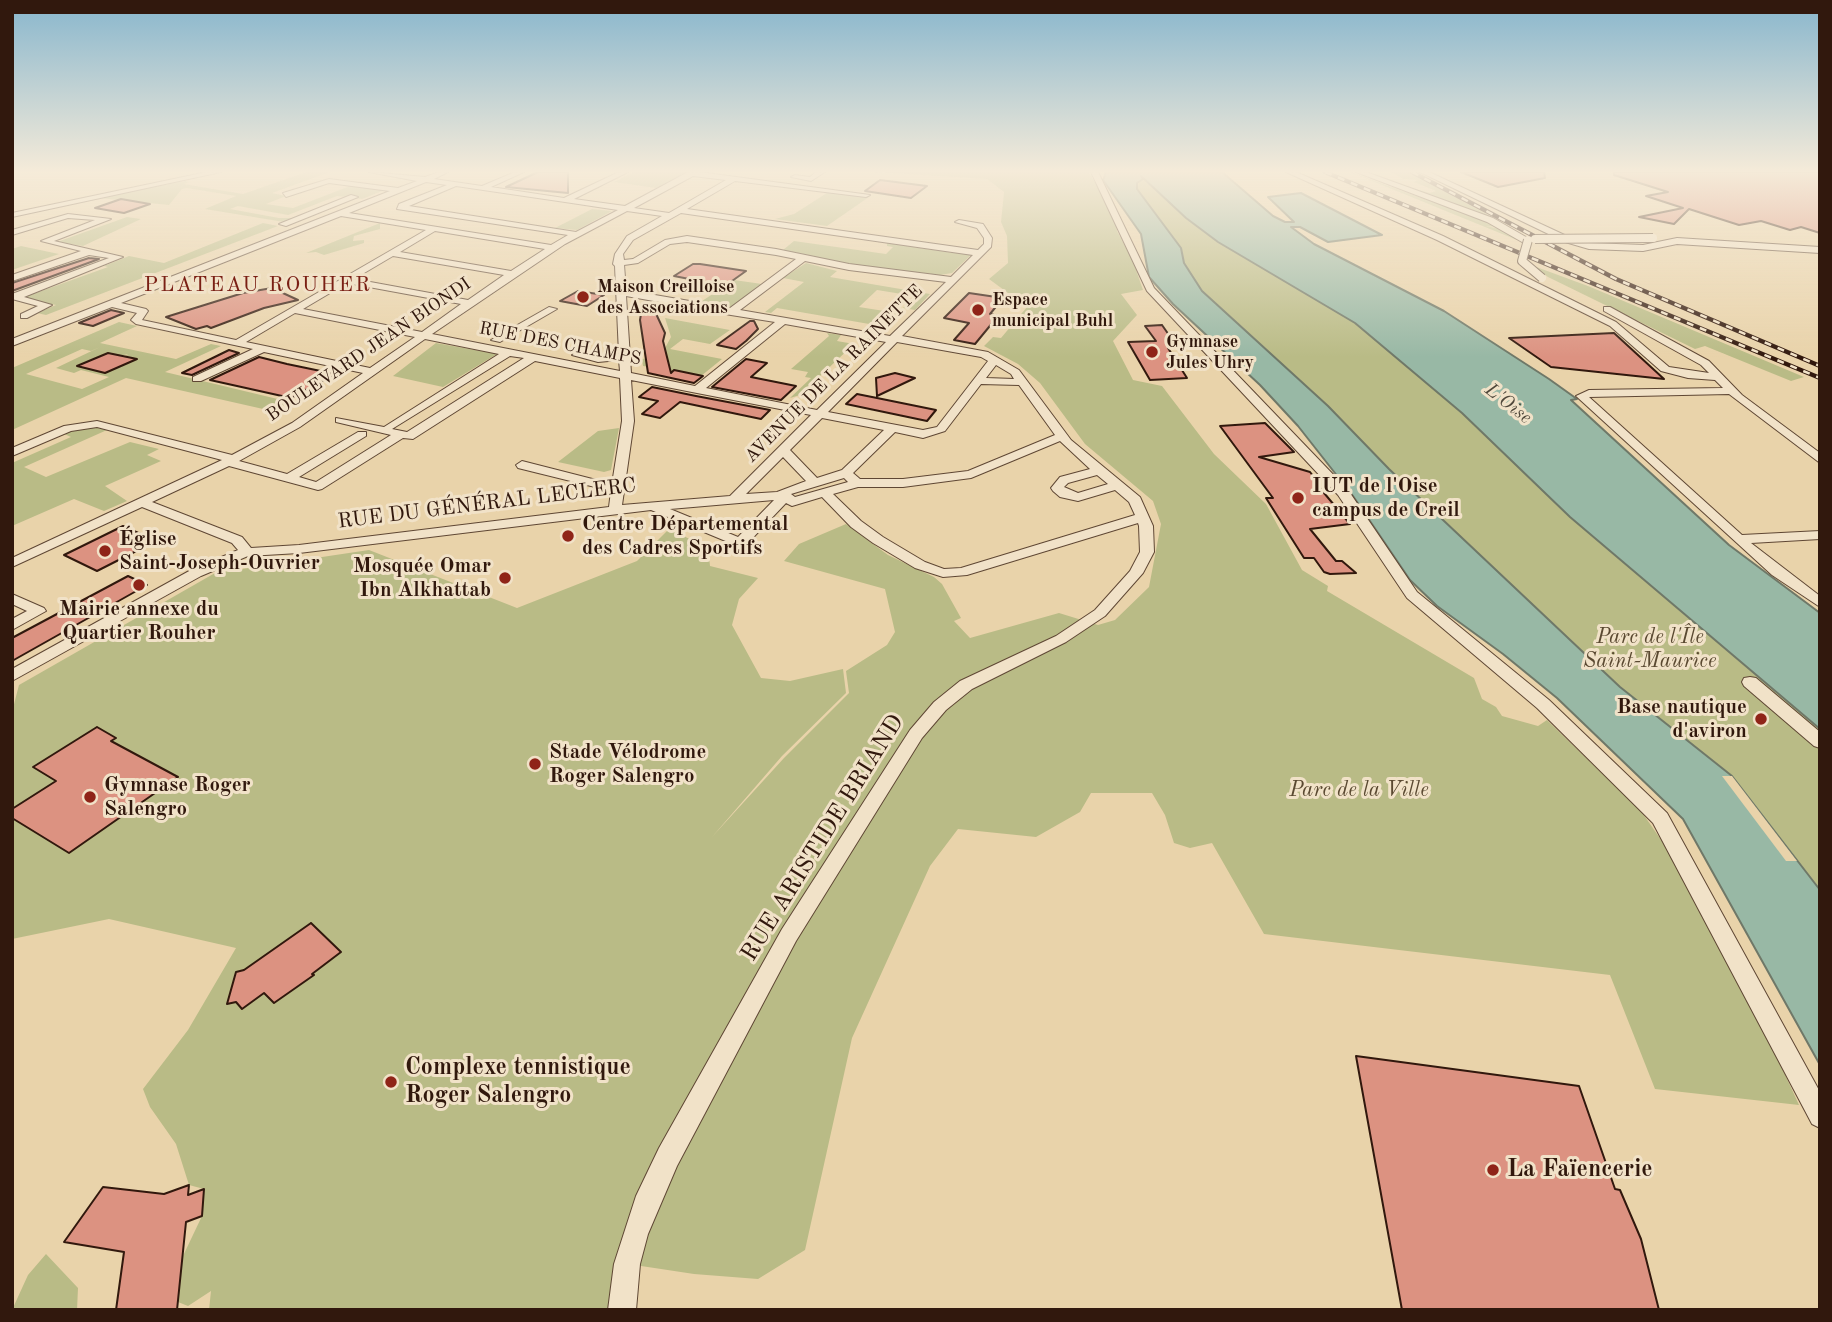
<!DOCTYPE html>
<meta charset="utf-8">
<style>
body{margin:0}
#map{position:relative;width:1832px;height:1322px;overflow:hidden;background:#e9d3aa;font-family:"Old Standard TT",serif}
canvas{display:block}
.frame{position:absolute;inset:0;border:14px solid #31180d;pointer-events:none}
</style>
<div id="map">
<canvas width="1832" height="1322"></canvas>
<div class="frame"></div>
</div>
<script>
const context = document.querySelector('canvas').getContext('2d');
context.lineJoin = 'round';
function fill(path, color) { context.fillStyle = color; context.fill(path, 'evenodd'); }
const toPath = rows => new Path2D(rows.map(r => 'M' + r).join(''));
function stroke(path, color, width, dash) { context.strokeStyle = color; context.lineWidth = width; context.lineCap = dash ? 'butt' : 'round'; context.setLineDash(dash || []); context.stroke(path); }
function label(font, color, halo, rows, align = 'center') {
  context.font = font + ' "Old Standard TT",serif'; context.lineWidth = 6; context.setLineDash([]); context.textBaseline = 'middle'; context.strokeStyle = halo; context.fillStyle = color; for (const [text, x, y, turn = 0] of rows) {
    context.save(); context.translate(x, y); context.rotate((+turn || 0) * Math.PI / 180); context.textAlign = isNaN(turn) ? turn : align; if (halo) context.strokeText(text, 0, 0); context.fillText(text, 0, 0); context.restore();
  }
}
fill(toPath([
 [306,172,330,172,272,193,286,196,266,204,293,208,350,186,385,190,362,199,337,196,288,215,238,206,230,209,279,218,296,218,284,222,205,209,236,196,187,188,182,189,169,205,99,198,185,181,190,182,184,184,243,194],
 [634,172,686,172,656,188,614,182],
 [874,172,1089,172,1116,221,1117,231,1133,261,1143,290,1121,294,1137,315,1113,341,1133,380,1162,386,1214,454,1266,504,1302,570,1328,586,1327,591,1474,678,1482,699,1496,707,1502,716,1538,726,1547,720,1641,811,1673,857,1741,978,1799,1105,1655,1089,1610,975,1264,934,1212,843,1190,848,1174,843,1165,815,1152,793,1091,793,1080,812,1036,837,958,829,930,866,852,1038,805,1250,758,1279,694,1274,628,1264,622,1310,209,1310,211,1291,188,1306,178,1302,182,1258,202,1216,204,1189,189,1185,176,1144,150,1107,143,1089,188,1030,236,948,109,919,12,939,12,712,19,685,215,573,369,550,517,608,637,561,669,529,698,543,718,548,709,557,710,566,758,578,739,599,732,625,761,678,790,681,843,669,846,693,782,756,712,837,784,758,849,693,846,671,887,645,895,632,885,589,784,561,799,544,846,524,888,555,934,577,942,584,961,618,954,621,970,638,1059,613,1098,625,1115,620,1149,587,1161,524,1153,501,1085,444,1040,383,1018,364,984,346,993,337,1001,338,1027,307,989,279,1008,263,1007,236,1001,222,1004,192,987,179],
 [1350,172,1488,222,1498,227,1485,226,1502,229,1517,240],
 [1391,172,1408,172,1507,225,1401,185,1430,193,1436,191,1414,182,1418,180,1403,179],
 [1140,176,1144,176,1186,218,1218,242,1355,323,1462,413,1570,517,1820,729,1820,890,1732,776,1620,687,1389,469,1328,406,1202,291,1184,263,1181,248,1137,189],
 [830,191,869,197,827,226,775,219,794,214],
 [592,209,612,211,577,230,555,228],
 [127,217,141,219,83,246,57,242],
 [263,223,278,226,46,315,37,313,56,305,22,298,108,267,104,266,129,256,164,263],
 [380,223,380,229,354,236,353,241,364,240,364,243,324,255,316,252,306,253],
 [794,241,886,254,893,247,887,246,887,243,953,253,960,251,971,255,952,273,940,275,849,264,783,250],
 [21,246,59,254,12,270,12,249],
 [806,263,837,271,830,277,930,294,915,310,903,308,914,296,877,290,859,307,897,313,893,317,885,315,875,325,777,308,771,313,765,312,804,282,783,278],
 [1531,265,1588,286,1804,377,1791,381,1705,346,1695,349,1548,277],
 [734,280,762,284,732,307,699,303],
 [665,318,730,330,710,344,683,339,670,349,722,359,701,376,643,366,642,359,665,356,664,350,671,337],
 [119,322,137,326,100,343,176,359,211,344,221,346,165,372,290,402,272,411,126,378,12,430,12,368],
 [100,347,56,368,74,373,81,370,109,377,82,389,26,374,82,349,91,351],
 [108,353,120,356,128,354,123,357,135,359,106,373,78,366],
 [827,333,841,335,837,341,854,344,800,395,790,398,811,378,805,377,808,372,791,369,829,336],
 [436,343,497,354,443,387,393,376],
 [93,427,107,430,24,467,46,477,130,442,159,449,147,455,161,461,105,486,127,501,104,511,74,499,12,526,12,463,71,437,62,433],
 [619,428,611,470,604,472,558,462,598,431],
 [46,1254,78,1288,77,1310,12,1310,28,1275]
]), '#b9bb86');
const water = toPath([
 [1106,172,1222,172,1273,216,1285,222,1294,222,1268,197,1301,193,1382,235,1328,242,1300,227,1291,227,1314,244,1444,311,1549,379,1577,399,1571,400,1729,545,1820,613,1820,729,1570,517,1462,413,1355,323,1218,242,1186,218,1141,176,1143,179,1137,183,1137,189,1181,248,1184,263,1202,291,1328,406,1389,469,1620,687,1732,776,1820,890,1820,1065,1683,819,1557,698,1503,654,1437,606,1410,580,1353,496,1298,426,1260,385,1173,304,1149,277,1141,234,1103,180,1106,172]
]);
fill(water, '#98b8a5');
stroke(water, '#6f7868', 2);
fill(toPath([
 [1722,776,1732,776,1797,861,1786,861]
]), '#e9d3aa');
const building = toPath([
 [538,172,568,172,568,193,506,187,538,172],
 [1461,172,1544,172,1545,178,1498,187,1461,172],
 [1614,172,1820,172,1820,233,1801,227,1790,230,1761,221,1739,225,1689,209,1674,224,1639,217,1683,208,1646,196,1668,192,1614,175,1614,172],
 [880,180,927,186,911,198,865,191,880,180],
 [121,199,150,204,124,213,95,208,121,199],
 [89,258,99,259,12,291,12,283,89,258],
 [693,264,700,264,746,271,725,286,674,276,693,264],
 [272,288,298,300,264,308,211,328,207,326,196,329,166,317,243,293,272,288],
 [578,291,604,295,587,306,560,301,578,291],
 [969,293,1003,298,990,314,998,316,975,344,954,340,969,323,944,318,969,293],
 [651,303,665,333,663,341,671,373,674,370,703,376,694,383,648,373,640,320,642,308,651,303],
 [111,310,124,313,93,326,79,323,111,310],
 [750,321,754,321,758,329,746,341,736,349,717,345,750,321],
 [1162,325,1178,348,1168,348,1187,378,1150,380,1128,342,1156,341,1145,326,1162,325],
 [1614,333,1664,379,1551,367,1509,338,1614,333],
 [229,350,239,353,192,375,182,373,229,350],
 [108,353,137,359,105,373,77,366,108,353],
 [259,357,287,364,335,374,291,398,210,380,259,357],
 [746,359,767,363,751,377,796,386,781,400,712,387,746,359],
 [895,373,915,378,877,396,876,378,895,373],
 [652,387,696,396,770,410,761,419,680,402,660,418,642,414,658,401,639,397,652,387],
 [857,394,877,398,936,410,927,421,846,404,857,394],
 [1265,423,1294,452,1259,457,1310,472,1314,477,1314,481,1350,524,1310,529,1336,561,1342,561,1356,573,1330,574,1324,572,1314,558,1304,558,1266,498,1273,498,1220,426,1265,423],
 [123,526,156,541,97,571,64,555,123,526],
 [128,576,147,585,12,661,12,638,128,576],
 [97,727,116,738,111,741,178,777,69,853,12,818,12,809,56,781,33,767,97,727],
 [311,923,341,952,312,974,314,975,274,1003,264,993,242,1009,236,1002,227,1004,236,972,244,970,311,923],
 [1356,1056,1579,1086,1615,1189,1620,1190,1641,1239,1659,1310,1402,1310,1356,1056],
 [189,1185,188,1195,204,1189,202,1216,186,1222,177,1310,116,1310,124,1252,64,1242,103,1187,164,1194,189,1185]
]);
fill(building, '#dc9281');
stroke(building, '#31180d', 2);
const minor = toPath([
 [207,172,221,172,12,217,12,213,207,172],
 [369,172,425,177,439,172,448,172,434,179,482,186,515,172,524,172,491,187,564,198,619,172,628,172,574,199,625,206,688,172,699,172,870,195,866,197,735,181,687,209,978,250,984,244,984,238,977,228,955,222,959,220,983,224,992,238,991,247,902,336,988,352,1019,370,1071,440,1140,497,1153,526,1154,552,1143,573,1105,616,1066,642,972,689,946,710,922,738,796,941,677,1166,648,1234,640,1264,636,1310,608,1310,614,1264,636,1196,659,1148,782,929,910,730,934,702,960,681,1056,636,1095,610,1130,571,1140,552,1139,526,1138,523,967,575,943,577,915,568,873,543,851,527,822,497,792,506,786,503,745,546,740,547,651,510,299,553,248,556,201,576,12,681,12,669,191,570,238,550,232,543,142,507,12,567,12,558,222,460,97,427,71,431,12,456,12,448,64,426,97,421,232,455,292,423,363,373,264,352,201,381,193,381,193,377,253,349,136,324,131,320,137,313,112,307,12,346,12,339,390,191,329,183,286,197,283,193,329,179,398,188,417,181,369,172],
 [693,176,726,180,669,213,634,208,693,176],
 [426,182,447,185,399,204,397,209,568,235,551,245,349,213,426,182],
 [456,186,565,202,618,210,576,232,409,206,456,186],
 [627,211,662,216,627,236,615,254,613,264,615,266,619,354,598,356,577,352,572,355,598,362,619,360,620,371,432,334,565,244,627,211],
 [681,213,973,255,951,277,849,264,776,249,687,236,665,240,633,259,624,260,623,254,633,240,681,213],
 [341,216,426,230,236,340,142,320,148,311,146,309,121,303,341,216],
 [435,231,545,249,511,271,400,252,435,231],
 [687,242,776,255,796,259,730,308,626,290,624,265,638,263,670,244,687,242],
 [393,256,504,275,468,300,354,279,393,256],
 [805,261,849,270,946,282,890,336,740,310,805,261],
 [347,283,461,304,422,332,303,309,347,283],
 [626,296,731,315,775,322,695,386,631,373,626,296],
 [295,313,415,337,370,368,246,342,295,313],
 [785,324,886,342,817,410,706,388,785,324],
 [425,339,499,354,384,427,336,418,336,422,391,435,316,482,299,477,366,436,366,432,358,432,287,474,239,461,300,427,425,339],
 [897,342,981,357,988,361,937,427,923,430,828,412,897,342],
 [510,356,524,358,407,432,392,429,510,356],
 [535,361,620,378,622,421,612,484,522,461,516,465,518,468,611,491,609,507,299,545,251,548,242,537,152,502,229,466,318,490,322,489,403,438,413,439,535,361],
 [996,365,1011,374,1014,379,986,378,996,365],
 [631,380,697,393,811,415,730,496,622,505,634,421,631,380],
 [981,384,1019,385,1055,435,968,471,903,479,860,479,853,473,895,432,923,438,945,431,981,384],
 [822,418,884,430,842,470,817,478,790,450,822,418],
 [1060,441,1090,469,1060,477,1051,488,1053,491,1060,497,1078,501,1115,490,1129,502,1135,515,961,568,944,569,925,562,883,537,861,521,833,494,858,487,903,487,971,478,1060,441],
 [783,457,806,481,777,492,746,494,783,457],
 [1097,475,1108,484,1078,493,1064,487,1068,483,1097,475],
 [844,478,848,482,795,497,791,494,844,478],
 [774,500,738,537,670,509,774,500],
 [816,172,825,172,811,181,791,177,795,175,810,177,816,172],
 [1091,172,1098,172,1154,288,1348,490,1417,592,1549,700,1667,813,1820,1092,1820,1128,1812,1124,1653,823,1537,708,1407,598,1338,495,1147,291,1091,172],
 [1286,172,1296,172,1443,236,1616,322,1669,367,1709,373,1701,365,1604,311,1604,307,1610,307,1709,361,1742,395,1820,453,1820,463,1729,394,1589,397,1742,535,1820,531,1820,539,1751,543,1820,596,1820,607,1772,575,1576,396,1589,390,1723,388,1715,380,1688,378,1661,371,1610,326,1437,240,1286,172],
 [1356,172,1366,172,1493,218,1526,237,1539,239,1522,242,1487,222,1356,172],
 [1420,172,1429,172,1571,238,1589,243,1643,245,1677,238,1820,247,1820,253,1677,244,1643,251,1589,249,1565,242,1420,172],
 [351,195,358,197,286,226,279,224,351,195],
 [68,214,111,219,54,241,123,257,24,297,52,305,27,318,21,318,21,314,38,306,12,299,12,294,109,258,89,255,12,281,12,275,81,251,41,241,95,220,68,218,12,235,12,230,68,214],
 [549,307,557,309,500,342,491,340,549,307],
 [12,594,44,608,46,611,12,630,12,619,27,611,12,604,12,594],
 [1750,677,1756,678,1820,732,1820,748,1814,746,1744,686,1742,682,1744,678,1750,677]
]);
stroke(minor, '#5f4734', 2);
fill(minor, '#f1e2c8');
const rail = toPath([
 [1325,172,1820,378],
 [1412,172,1616,279,1820,366]
]);
stroke(rail, '#31180d', 4.5);
stroke(rail, '#f1e2c8', 2.5, [7]);
const minorBridge = toPath([
 [1535,239,1653,238],
 [1528,240,1522,261,1542,278]
]);
stroke(minorBridge, '#5f4734', 10, []);
stroke(minorBridge, '#f1e2c8', 8);
const sky = context.createLinearGradient(0, 0, 0, 357);
sky.addColorStop(0, '#88b6cd');
sky.addColorStop(0.48, '#f5ebd9');
sky.addColorStop(1, '#f5ebd900');
context.fillStyle = sky;
context.fillRect(0, 0, 1832, 357);
for (const [x, y, r, color] of [
 [583,297,7,"#8f2418"],
 [978,310,7,"#8f2418"],
 [1152,352,7,"#8f2418"],
 [1298,498,7,"#8f2418"],
 [568,536,7,"#8f2418"],
 [105,551,7,"#8f2418"],
 [505,578,7,"#8f2418"],
 [139,585,7,"#8f2418"],
 [1761,719,7,"#8f2418"],
 [535,764,7,"#8f2418"],
 [90,797,7,"#8f2418"],
 [391,1082,7,"#8f2418"],
 [1493,1170,7,"#8f2418"]
]) { const dot = new Path2D(); dot.arc(x, y, r, 0, 2 * Math.PI); context.fillStyle = color; context.fill(dot); stroke(dot, '#f1e2c8', 2.5); }
label('bold 18px', '#31180d', '#f1e2c8', [
 ["Maison Creilloise",597,287],
 ["des Associations",597,308],
 ["Espace",992,300],
 ["municipal Buhl",992,321],
 ["Gymnase",1166,342],
 ["Jules Uhry",1166,363]
], 'left');
label('18px', '#31180d', '#f1e2c8', [
 ["RUE DES CHAMPS",560,344,11],
 ["BOULEVARD JEAN BIONDI",369,350,-34],
 ["AVENUE DE LA RAINETTE",834,374,-45]
]);
label('italic 19px', '#50483b', '#f1e2c8', [
 ["L'Oise",1508,404,38]
]);
context.letterSpacing = '2px';
label('21px', '#7a1f14', '#f1e2c8', [
 ["PLATEAU ROUHER",258,285]
]);
context.letterSpacing = '0px';
label('bold 21px', '#31180d', '#f1e2c8', [
 ["IUT de l'Oise",1312,486],
 ["campus de Creil",1312,510],
 ["Centre Départemental",582,524],
 ["des Cadres Sportifs",582,548],
 ["Église",119,539],
 ["Saint-Joseph-Ouvrier",119,563],
 ["Mosquée Omar",491,566,"right"],
 ["Ibn Alkhattab",491,590,"right"],
 ["Mairie annexe du",139,609,"center"],
 ["Quartier Rouher",139,633,"center"],
 ["Base nautique",1747,707,"right"],
 ["d'aviron",1747,731,"right"],
 ["Stade Vélodrome",549,752],
 ["Roger Salengro",549,776],
 ["Gymnase Roger",104,785],
 ["Salengro",104,809]
], 'left');
label('21px', '#31180d', '#f1e2c8', [
 ["RUE DU GÉNÉRAL LECLERC",487,504,-7]
]);
label('italic 21px', '#5a4931', '#f1e2c8', [
 ["Parc de l'Île",1650,637],
 ["Saint-Maurice",1650,661],
 ["Parc de la Ville",1359,790]
]);
label('24px', '#31180d', '#f1e2c8', [
 ["RUE ARISTIDE BRIAND",823,838,-58]
]);
label('bold 24px', '#31180d', '#f1e2c8', [
 ["Complexe tennistique",405,1068],
 ["Roger Salengro",405,1096],
 ["La Faïencerie",1507,1170]
], 'left');
</script>
